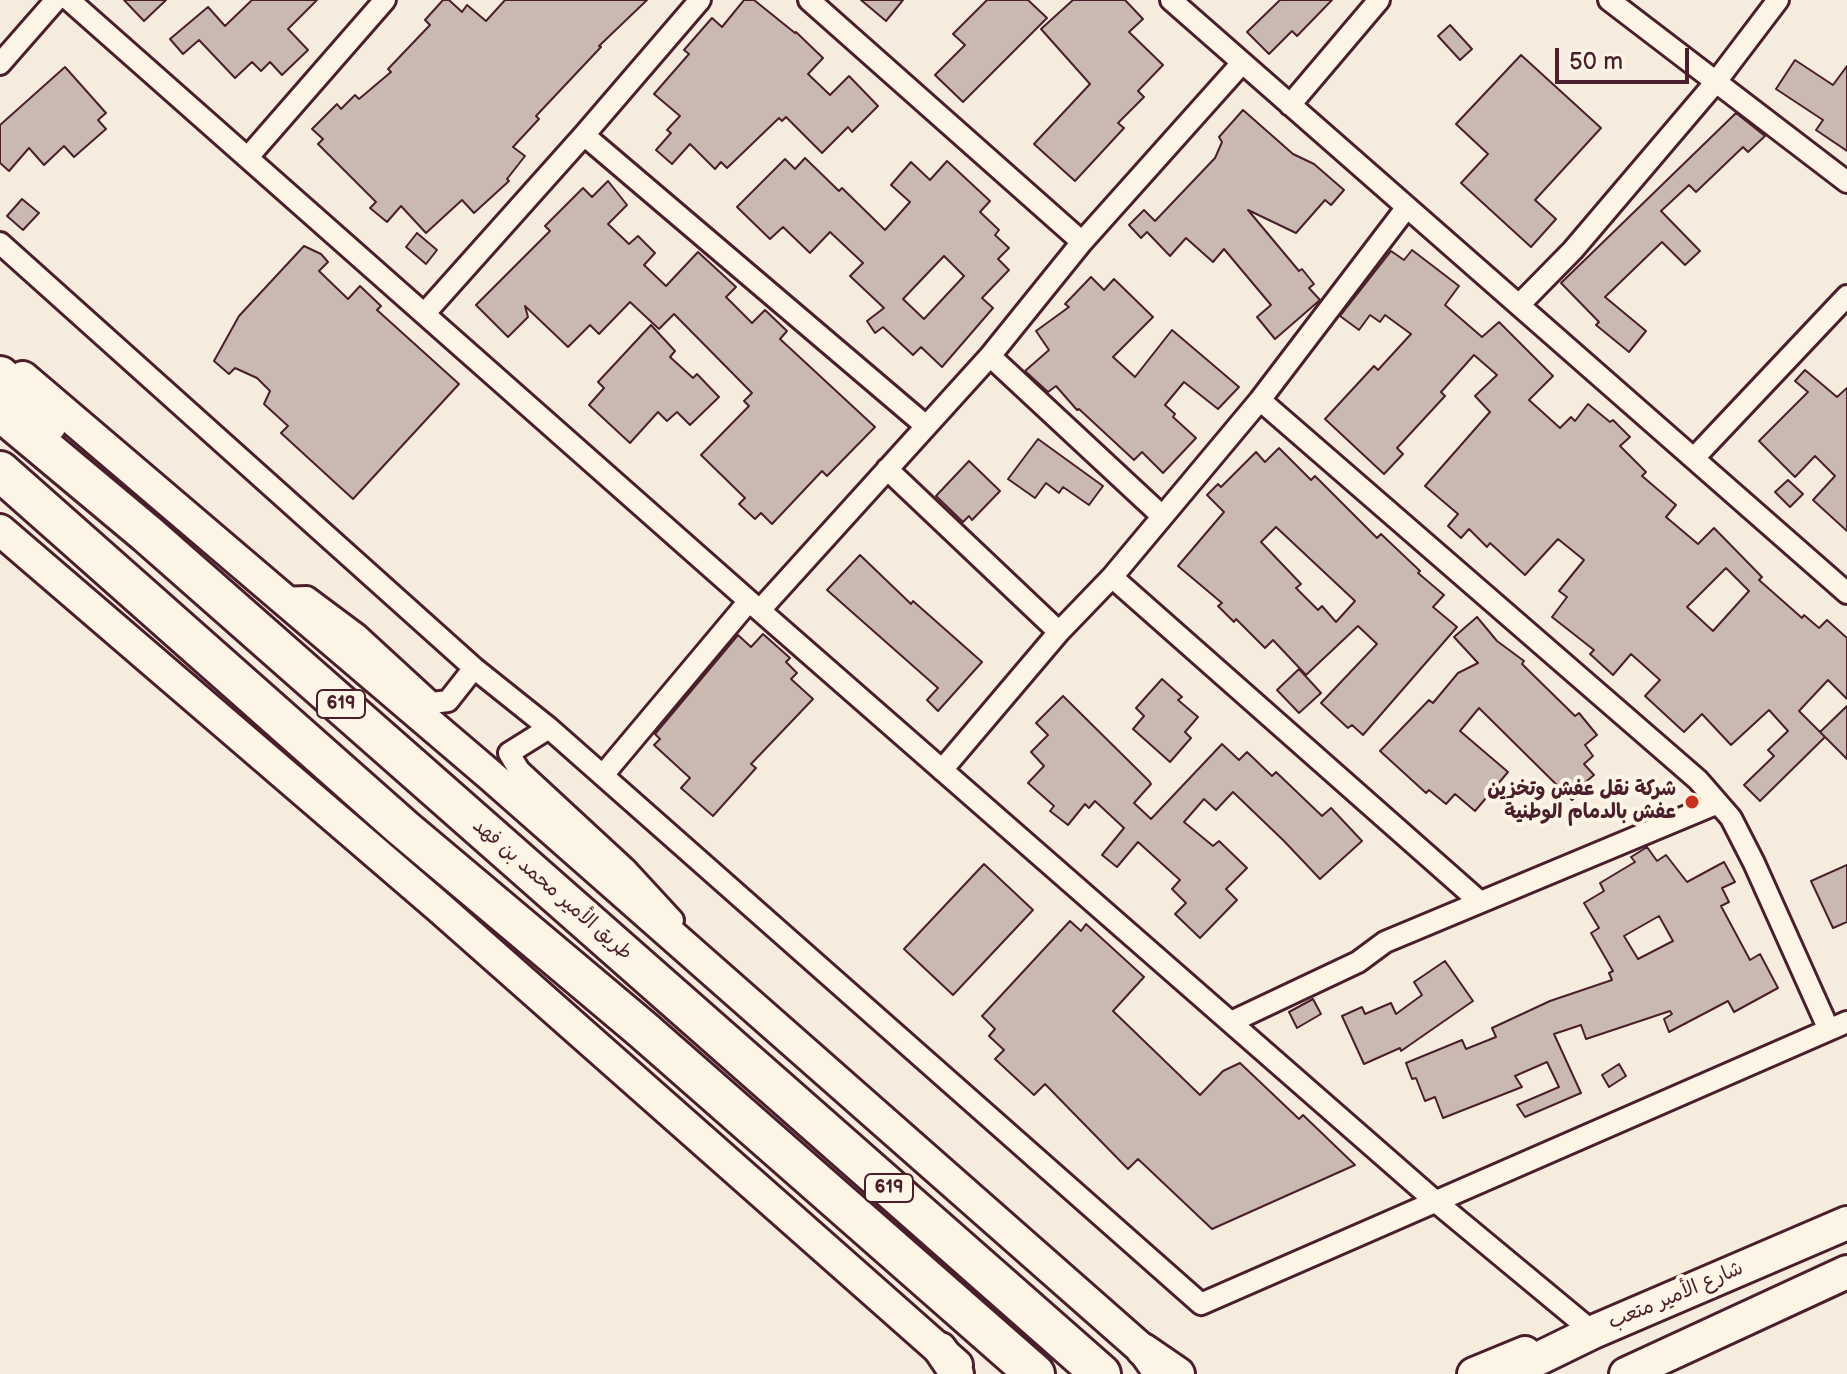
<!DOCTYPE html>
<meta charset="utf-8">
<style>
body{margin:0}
#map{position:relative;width:1847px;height:1374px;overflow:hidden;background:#f5ecde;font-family:"Balsamiq Sans",sans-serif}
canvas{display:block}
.scale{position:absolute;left:1555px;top:48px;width:134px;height:36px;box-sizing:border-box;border:4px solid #4a1f2b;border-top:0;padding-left:10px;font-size:24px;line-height:28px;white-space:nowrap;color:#4a1f2b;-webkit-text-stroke:6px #fcf5e5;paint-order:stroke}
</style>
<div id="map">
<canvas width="1847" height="1374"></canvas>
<div class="scale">50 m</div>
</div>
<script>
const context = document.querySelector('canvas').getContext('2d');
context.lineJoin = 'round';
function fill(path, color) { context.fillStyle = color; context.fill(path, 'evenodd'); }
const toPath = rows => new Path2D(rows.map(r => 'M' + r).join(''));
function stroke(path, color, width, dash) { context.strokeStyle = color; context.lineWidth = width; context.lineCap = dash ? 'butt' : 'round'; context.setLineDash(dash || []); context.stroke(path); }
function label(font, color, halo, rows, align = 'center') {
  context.font = font + ' "Balsamiq Sans","Playpen Sans Arabic",sans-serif'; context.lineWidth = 8; context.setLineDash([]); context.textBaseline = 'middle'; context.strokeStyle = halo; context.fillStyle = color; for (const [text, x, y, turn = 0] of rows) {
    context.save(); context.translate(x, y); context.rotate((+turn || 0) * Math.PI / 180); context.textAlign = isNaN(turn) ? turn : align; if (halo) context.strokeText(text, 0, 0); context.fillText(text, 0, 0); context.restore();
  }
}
const building = toPath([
 [124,0,166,0,144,21,124,0],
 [252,0,317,0,288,29,308,50,282,75,270,62,261,71,252,62,235,78,199,40,183,54,170,39,208,7,225,26,252,0],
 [443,0,449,0,462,12,467,5,486,21,505,0,647,0,599,46,601,47,536,116,539,119,513,147,525,156,507,179,509,181,474,213,462,200,426,233,401,206,387,222,370,208,376,202,318,144,323,139,312,129,337,104,341,109,355,95,359,99,391,72,388,69,430,25,425,20,443,0],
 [744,0,754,0,795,33,796,32,823,58,808,74,830,95,849,76,878,106,852,132,848,127,822,153,786,117,782,121,779,118,727,168,721,162,715,169,690,144,672,164,656,150,671,133,667,130,680,116,654,94,689,54,684,50,712,18,722,27,744,0],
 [861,0,903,0,886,21,861,0],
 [987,0,1028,0,1047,18,963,102,935,75,965,45,953,34,987,0],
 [1073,0,1125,0,1143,19,1129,32,1163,65,1138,91,1144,97,1118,123,1124,128,1075,181,1034,144,1090,84,1041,29,1073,0],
 [1280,0,1332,0,1297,36,1292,31,1269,54,1247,32,1280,0],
 [1450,25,1472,49,1460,60,1438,36,1450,25],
 [1521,55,1601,128,1535,200,1556,219,1531,247,1461,183,1488,154,1456,124,1521,55],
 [1795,60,1833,85,1847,66,1847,151,1816,130,1823,120,1776,89,1795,60],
 [65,67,106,113,98,120,106,129,74,157,64,146,44,165,29,148,9,171,0,163,0,125,65,67],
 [1243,110,1293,154,1314,164,1344,190,1331,205,1325,200,1296,233,1248,210,1299,271,1302,269,1314,284,1309,288,1320,300,1275,339,1257,317,1271,305,1224,249,1213,262,1186,238,1170,256,1147,232,1141,238,1129,225,1144,210,1155,221,1215,158,1222,142,1219,137,1243,110],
 [1736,113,1765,136,1748,152,1743,147,1696,192,1689,185,1661,211,1700,251,1685,265,1662,242,1605,297,1646,331,1629,352,1596,325,1599,322,1561,283,1736,113],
 [805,158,839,191,842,188,885,230,910,202,891,185,911,162,930,180,947,161,990,201,980,212,999,230,995,235,1009,248,998,259,1009,270,982,298,993,308,942,367,921,347,913,355,883,327,875,333,867,321,884,308,850,276,863,263,830,232,810,253,783,227,770,239,737,207,785,159,795,169,805,158],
 [944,256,964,276,924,319,903,299,944,256],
 [608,181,627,205,608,224,629,244,638,236,655,253,644,265,666,286,698,252,736,287,726,297,752,323,765,310,787,331,780,339,875,427,827,476,822,471,772,524,761,513,755,519,739,504,745,498,701,455,749,406,744,401,752,393,674,314,659,329,630,302,599,334,590,325,568,347,525,306,528,317,508,337,476,305,550,231,545,226,583,188,592,197,608,181],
 [22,199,39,213,23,230,7,216,22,199],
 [417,233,437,250,426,264,406,247,417,233],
 [304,246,321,254,328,262,319,271,348,299,360,286,381,306,377,310,459,384,353,499,281,433,288,426,264,404,270,391,257,378,235,368,229,374,214,361,239,316,304,246],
 [1412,250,1459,286,1445,305,1482,337,1499,322,1553,376,1529,400,1560,428,1571,417,1575,421,1588,404,1610,422,1613,420,1630,437,1620,446,1646,472,1642,476,1676,505,1666,517,1698,544,1714,528,1762,577,1759,580,1802,618,1804,615,1819,628,1827,620,1847,638,1847,699,1828,680,1799,711,1825,737,1760,801,1744,785,1774,756,1768,750,1788,731,1769,710,1731,745,1702,714,1684,732,1645,696,1660,680,1631,654,1613,675,1590,654,1594,650,1552,617,1567,597,1559,591,1584,560,1558,539,1525,575,1490,543,1487,547,1469,529,1461,538,1448,526,1458,514,1425,486,1490,412,1475,396,1497,375,1474,355,1441,392,1445,396,1397,448,1403,454,1384,474,1325,419,1374,366,1378,370,1411,334,1385,315,1380,322,1370,315,1359,330,1340,316,1391,251,1404,260,1412,250],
 [1726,568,1749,591,1713,631,1687,607,1726,568],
 [1091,277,1104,290,1114,279,1153,317,1113,357,1135,377,1172,330,1239,387,1218,409,1184,382,1165,405,1175,414,1173,417,1196,438,1163,473,1142,452,1134,460,1079,409,1077,410,1056,386,1048,392,1025,371,1049,350,1036,331,1069,307,1065,304,1091,277],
 [651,325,675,351,670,357,693,378,697,374,719,397,690,425,677,412,667,421,658,412,630,443,589,405,604,388,598,382,651,325],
 [1805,370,1837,397,1847,388,1847,531,1813,500,1835,476,1815,456,1795,477,1759,441,1808,392,1795,381,1805,370],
 [1038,439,1103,486,1089,505,1063,487,1059,493,1046,483,1035,498,1008,479,1038,439],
 [1279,448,1311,480,1315,476,1377,538,1381,534,1420,571,1418,573,1444,595,1433,607,1457,627,1363,735,1352,725,1348,728,1321,703,1377,644,1358,626,1306,675,1273,640,1265,648,1236,619,1234,622,1218,606,1222,603,1178,566,1224,512,1207,495,1218,484,1221,487,1256,452,1265,462,1279,448],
 [1276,527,1355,601,1336,622,1322,606,1318,610,1296,588,1301,584,1261,542,1276,527],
 [969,461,1000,491,972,520,969,516,963,522,936,496,969,461],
 [1788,480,1803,494,1790,507,1775,492,1788,480],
 [860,555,911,604,913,601,982,662,938,711,927,700,938,688,827,590,860,555],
 [1477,617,1497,641,1524,661,1522,664,1575,716,1579,713,1597,735,1585,745,1593,756,1584,764,1594,775,1581,786,1584,789,1572,800,1479,708,1460,731,1508,772,1475,811,1455,794,1446,804,1429,790,1426,793,1380,751,1429,700,1433,703,1458,673,1478,663,1454,637,1477,617],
 [763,634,790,658,786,662,797,673,791,679,813,699,751,764,756,768,713,816,681,788,690,778,654,745,660,739,655,734,738,635,751,647,763,634],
 [1299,669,1321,693,1299,713,1277,690,1299,669],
 [1162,679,1182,697,1178,700,1198,717,1185,732,1191,738,1170,762,1133,729,1144,716,1136,708,1162,679],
 [1063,696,1149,781,1151,784,1134,803,1151,819,1222,744,1239,760,1247,752,1272,776,1276,772,1322,816,1331,808,1362,841,1320,879,1284,841,1233,792,1216,810,1204,799,1184,822,1213,846,1219,841,1247,868,1226,889,1237,900,1200,938,1175,914,1186,903,1172,889,1180,880,1138,842,1117,867,1102,855,1124,828,1095,801,1089,808,1085,804,1068,825,1050,811,1054,806,1028,783,1044,766,1031,752,1048,735,1036,723,1063,696],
 [1847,706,1847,759,1820,732,1847,706],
 [1647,847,1657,861,1666,855,1687,882,1724,862,1735,882,1722,888,1729,902,1721,906,1750,960,1760,954,1778,988,1734,1012,1728,1001,1669,1032,1664,1019,1672,1014,1670,1011,1586,1039,1581,1025,1554,1034,1581,1093,1525,1117,1517,1105,1559,1087,1547,1062,1515,1076,1522,1087,1443,1118,1435,1097,1425,1101,1416,1078,1412,1079,1406,1063,1462,1040,1466,1049,1496,1037,1492,1028,1550,1001,1612,980,1609,973,1613,971,1591,933,1599,928,1584,903,1604,891,1600,883,1635,862,1631,857,1647,847],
 [1659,916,1673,941,1638,959,1624,936,1659,916],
 [984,864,1033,910,953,995,904,949,984,864],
 [1847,865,1847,922,1833,928,1811,881,1847,865],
 [1070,921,1081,931,1086,924,1144,977,1113,1011,1200,1095,1223,1071,1240,1063,1299,1119,1303,1115,1355,1165,1212,1229,1138,1159,1128,1169,1045,1084,1034,1095,995,1059,1004,1050,989,1036,995,1029,982,1016,1070,921],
 [1445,961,1473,1001,1401,1051,1400,1048,1364,1064,1342,1016,1362,1007,1365,1014,1391,1003,1396,1014,1422,995,1414,982,1445,961],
 [1313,999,1321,1014,1297,1028,1289,1012,1313,999],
 [1619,1064,1626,1076,1609,1087,1602,1075,1619,1064]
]);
fill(building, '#cab9b1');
stroke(building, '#4a1f2b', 2);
const street = toPath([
 [69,0,749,601,1435,1201,1593,1332],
 [809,0,1082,242],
 [1171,0,1847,593],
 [1609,0,1847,182],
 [0,64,56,0],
 [1290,105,1379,0],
 [584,135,926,426],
 [248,157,385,0],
 [0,243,474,668,549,728,1201,1304,1847,1022],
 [1519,305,1573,250,1715,83,1778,0],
 [425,313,584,135,700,0],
 [990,356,1162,516],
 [1260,400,1698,780,1731,818,1754,863,1829,1030],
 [1694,458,1847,296],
 [887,469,1059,632],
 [1112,577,1480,902],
 [280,598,307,597,358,635,432,703,448,701,474,668],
 [760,610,990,356,1082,242,1242,63],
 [549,728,509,753,519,770,626,869,673,920],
 [942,770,1059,632,1112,577,1260,400,1407,207],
 [603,775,749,601],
 [1231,1022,1358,962,1385,942,1718,803]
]);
const secondary = toPath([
 [23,377,490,775,1143,1350,1157,1370],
 [0,530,440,908,957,1365]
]);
const primary = toPath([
 [940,1349,957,1374],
 [1143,1350,1178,1374],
 [1474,1374,1525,1353],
 [1507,1374,1593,1332,1847,1223],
 [1626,1374,1847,1272]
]);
const highway = toPath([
 [0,376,47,424],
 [0,411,146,533,1101,1374],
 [0,471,403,828,643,1030,1035,1374]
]);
stroke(street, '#4a1f2b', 26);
stroke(secondary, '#4a1f2b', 36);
stroke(primary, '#4a1f2b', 38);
stroke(highway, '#4a1f2b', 44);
stroke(street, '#fcf5e5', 20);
stroke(secondary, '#fcf5e5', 30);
stroke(primary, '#fcf5e5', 32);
stroke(highway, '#fcf5e5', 38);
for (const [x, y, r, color] of [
 [1692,802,8,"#c8321e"]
]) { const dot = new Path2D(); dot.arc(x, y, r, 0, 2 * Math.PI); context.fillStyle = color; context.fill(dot); stroke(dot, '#fcf5e5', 3); }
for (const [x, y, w] of [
 [341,704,48],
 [889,1188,48]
]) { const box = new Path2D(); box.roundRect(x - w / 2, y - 14, w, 28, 6); context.fillStyle = '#fcf5e5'; context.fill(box); stroke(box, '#4a1f2b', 2); }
label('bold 18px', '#4a1f2b', null, [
 ["619",341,704],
 ["619",889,1188]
]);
label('bold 20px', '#4a1f2b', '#fcf5e5', [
 ["شركة نقل عفش وتخزين",1676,790],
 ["عفش بالدمام الوطنية",1676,813]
], 'right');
label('20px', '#4a1f2b', '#fcf5e5', [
 ["طريق الأمير محمد بن فهد",552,890,41],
 ["شارع الأمير متعب",1676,1296,-23]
]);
</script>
